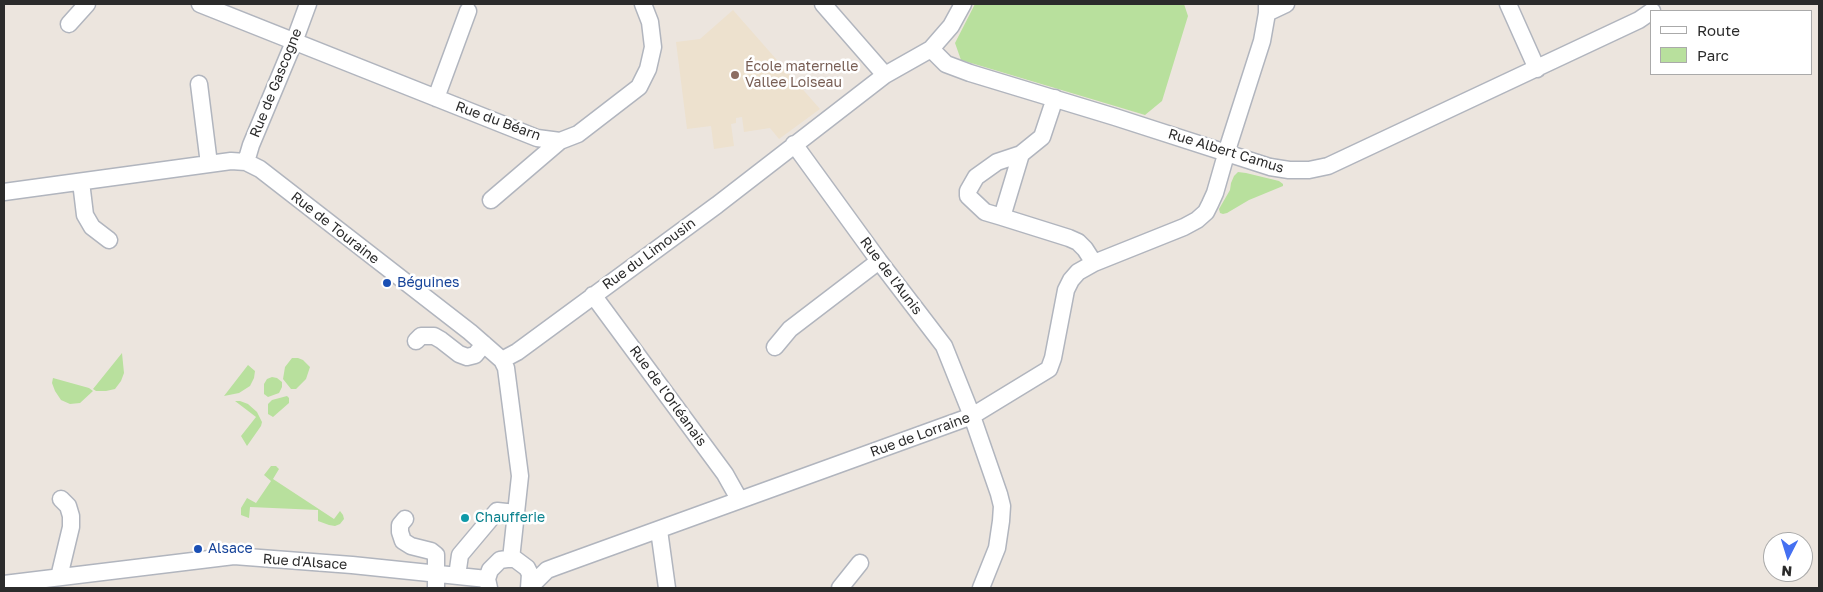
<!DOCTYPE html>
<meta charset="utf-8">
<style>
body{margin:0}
#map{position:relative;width:1823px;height:592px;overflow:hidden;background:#ece5de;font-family:"Golos Text",sans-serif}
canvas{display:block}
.frame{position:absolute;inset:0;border:5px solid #2b2b2b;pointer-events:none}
.legend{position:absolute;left:1650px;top:10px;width:162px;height:65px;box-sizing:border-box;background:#fff;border:1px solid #aaa;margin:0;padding:6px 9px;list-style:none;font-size:15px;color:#2b2b2b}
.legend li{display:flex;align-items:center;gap:10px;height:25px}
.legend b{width:25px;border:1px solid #aaa}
.north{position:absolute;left:1763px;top:532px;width:50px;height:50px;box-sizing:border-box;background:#fff;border:1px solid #aaa;border-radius:50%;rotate:185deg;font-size:14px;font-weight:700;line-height:20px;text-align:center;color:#2b2b2b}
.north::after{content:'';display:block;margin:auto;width:18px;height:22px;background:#4570f1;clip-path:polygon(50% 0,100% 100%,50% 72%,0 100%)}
</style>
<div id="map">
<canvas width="1823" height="592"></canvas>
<div class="frame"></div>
<ul class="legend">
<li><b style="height:6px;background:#fff"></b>Route</li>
<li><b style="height:14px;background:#b8e09d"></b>Parc</li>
</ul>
<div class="north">N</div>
</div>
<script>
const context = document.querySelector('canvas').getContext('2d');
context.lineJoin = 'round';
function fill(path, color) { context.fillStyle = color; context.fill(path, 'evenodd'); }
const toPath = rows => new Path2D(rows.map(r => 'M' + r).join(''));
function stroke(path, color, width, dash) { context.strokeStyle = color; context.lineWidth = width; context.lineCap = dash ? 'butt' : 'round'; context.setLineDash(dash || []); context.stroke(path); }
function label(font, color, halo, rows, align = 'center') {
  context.font = font + ' "Golos Text",sans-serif'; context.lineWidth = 5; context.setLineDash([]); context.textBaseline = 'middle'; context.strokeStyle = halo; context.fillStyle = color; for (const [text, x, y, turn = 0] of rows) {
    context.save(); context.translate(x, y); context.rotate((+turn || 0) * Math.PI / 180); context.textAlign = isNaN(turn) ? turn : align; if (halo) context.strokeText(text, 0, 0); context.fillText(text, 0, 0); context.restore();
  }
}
fill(toPath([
 [733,10,820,109,779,139,770,128,744,132,742,117,736,118,736,123,731,124,734,146,714,149,711,126,687,129,676,42,700,39]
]), '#ede1ce');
fill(toPath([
 [975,4,1184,4,1188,16,1162,101,1145,115,961,60,955,43],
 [1238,172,1246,173,1279,181,1283,184,1283,186,1249,200,1227,213,1223,214,1220,213,1219,209,1230,190,1231,183,1234,176],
 [122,353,124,373,121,381,115,389,106,391,96,391,93,389],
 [292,358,298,358,303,360,310,367,306,379,296,389,291,389,283,379,285,367],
 [248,365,255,371,254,378,250,386,239,393,224,396],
 [272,377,277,378,282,382,282,387,279,393,268,397,264,394,264,384,267,379],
 [53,378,89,388,93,391,80,403,70,404,61,400,55,391,52,383],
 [287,396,289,398,289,403,273,417,268,414,268,404,272,400],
 [235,401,240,401,248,404,257,412,262,422,261,426,247,446,241,436,256,417],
 [271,466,276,466,279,469,273,479,334,519,340,511,343,515,344,519,340,524,335,526,329,525,318,521,318,510,250,507,249,518,241,515,241,508,247,498,256,503,271,481,264,475]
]), '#b8e09d');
const minor = toPath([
 [200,4,537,138,560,141,578,134,639,87,648,69,653,47,650,22,643,4],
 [823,4,885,75],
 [1508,4,1537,69],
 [1267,13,1286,4],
 [69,24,87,4],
 [931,49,946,64,970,73,1115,117,1270,167,1289,170,1309,170,1328,166,1639,20,1652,11],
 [199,84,209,164],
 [436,98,468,11],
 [1055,98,1042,137,1021,154,1002,217,1069,238,1078,242,1085,249,1094,263],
 [794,144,879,261,944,346,972,416,999,494,1002,506,1001,521,997,548,981,588],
 [246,162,251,145,294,42,308,4],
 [81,182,85,215,92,227,109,240],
 [4,192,231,161,246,162,260,169,470,332,502,360,506,368,520,476,511,559],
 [491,200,560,141],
 [1002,217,985,212,968,196,968,191,976,177,997,162,1021,154],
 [593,295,725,474,739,499],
 [416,341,421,336,434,336,441,340,459,354,467,357,475,355,484,344],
 [775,347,790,329,879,261],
 [502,360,517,352,717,205,885,75,931,49,951,26,963,4],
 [405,519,400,525,400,532,403,541,411,546,431,551,436,555,436,588],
 [659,530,667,588],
 [457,576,460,555,497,511,516,513],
 [59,577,71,527,71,516,68,506,61,499],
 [4,584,234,556,352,565,487,579],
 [489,588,487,579,490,570,500,560,507,559,515,559,527,568,530,574,529,588],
 [529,588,547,570,555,567,972,416,1049,369,1053,358,1066,290,1071,280,1078,272,1094,263,1184,227,1197,220,1206,212,1210,204,1215,193,1229,144,1262,41,1267,13,1267,4],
 [840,588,860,563]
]);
stroke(minor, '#b1b5be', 19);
stroke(minor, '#fff', 16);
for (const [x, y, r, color] of [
 [735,75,5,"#8d6e63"],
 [387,283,5,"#1a4fb4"],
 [465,518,5,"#0f9aa8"],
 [198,549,5,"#1a4fb4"]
]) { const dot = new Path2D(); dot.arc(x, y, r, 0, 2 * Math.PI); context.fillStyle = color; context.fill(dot); stroke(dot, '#fff', 2); }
label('14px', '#785e54', '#fff', [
 ["École maternelle",745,67],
 ["Vallee Loiseau",745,83]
], 'left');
label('14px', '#2b2b2b', '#fff', [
 ["Rue de Gascogne",276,83,-68],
 ["Rue du Béarn",498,121,20],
 ["Rue Albert Camus",1226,151,17],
 ["Rue de Touraine",335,228,38],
 ["Rue du Limousin",649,254,-36],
 ["Rue de l'Aunis",891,276,53],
 ["Rue de l'Orléanais",668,396,54],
 ["Rue de Lorraine",920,435,-20],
 ["Rue d'Alsace",305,562,4]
]);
label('14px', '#164399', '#fff', [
 ["Béguines",397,283],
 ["Alsace",208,549]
], 'left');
label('14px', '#0d838f', '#fff', [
 ["Chaufferie",475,518]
], 'left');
</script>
